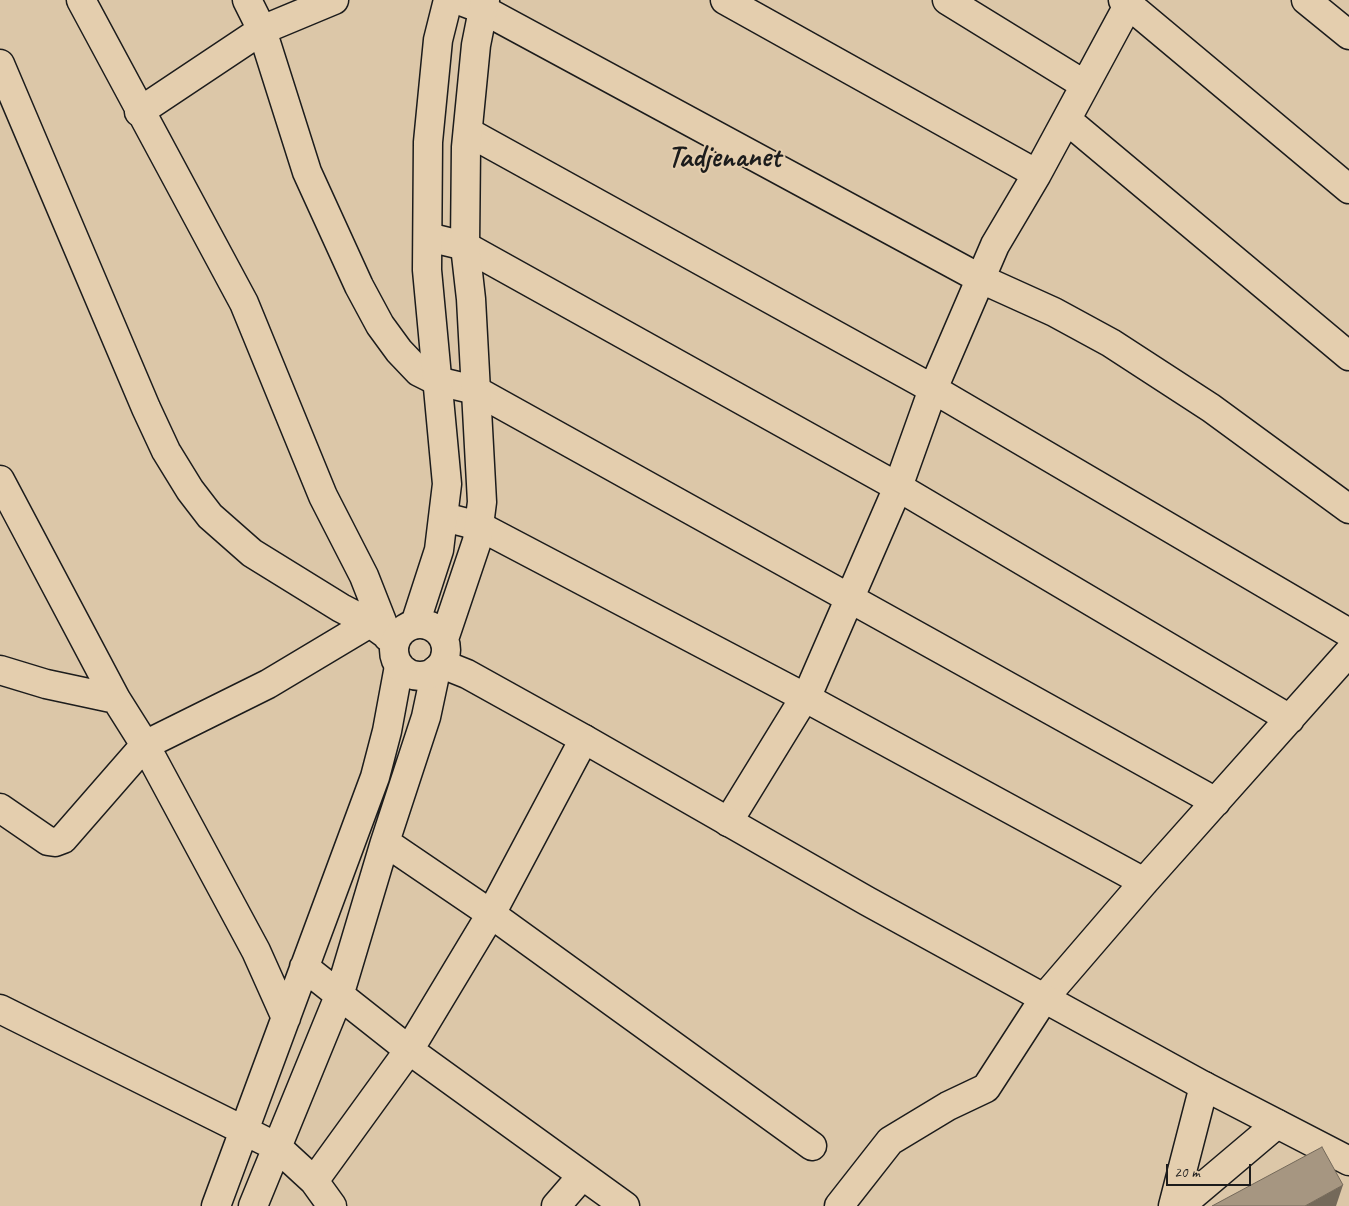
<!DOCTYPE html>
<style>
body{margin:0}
#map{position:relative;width:1349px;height:1206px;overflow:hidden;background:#dcc7a8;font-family:Caveat,sans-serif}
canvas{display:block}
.scale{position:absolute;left:1166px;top:1164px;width:85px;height:22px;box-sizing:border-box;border:2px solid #1c1c1c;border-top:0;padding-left:6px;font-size:15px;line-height:18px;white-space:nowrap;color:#1c1c1c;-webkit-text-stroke:4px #e4ceae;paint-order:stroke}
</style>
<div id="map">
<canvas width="1349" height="1206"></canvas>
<div class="scale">20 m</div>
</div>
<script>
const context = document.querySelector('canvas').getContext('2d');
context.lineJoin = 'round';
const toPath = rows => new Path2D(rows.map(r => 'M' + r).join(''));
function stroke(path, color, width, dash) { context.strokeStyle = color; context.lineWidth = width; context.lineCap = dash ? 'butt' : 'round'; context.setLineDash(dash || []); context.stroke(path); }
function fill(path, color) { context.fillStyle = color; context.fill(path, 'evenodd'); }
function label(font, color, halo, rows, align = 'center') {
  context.font = font + ' Caveat,sans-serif'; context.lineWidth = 4; context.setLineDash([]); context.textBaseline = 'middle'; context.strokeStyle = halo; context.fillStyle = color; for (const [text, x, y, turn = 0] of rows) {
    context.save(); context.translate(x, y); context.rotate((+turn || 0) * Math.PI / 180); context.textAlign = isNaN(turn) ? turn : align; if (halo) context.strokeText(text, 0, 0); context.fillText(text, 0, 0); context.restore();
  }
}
const minor = toPath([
 [81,0,244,303,323,496,364,576,388,637],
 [247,0,262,30,307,172,359,286,380,325,399,351,419,372,437,381,475,390,1216,802],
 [458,0,482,9,981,279,1054,312,1111,343,1211,408,1349,509],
 [725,0,1037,174],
 [947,0,1085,85],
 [1123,0,1349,189],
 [1306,0,1349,35],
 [0,64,146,408,166,451,190,490,210,516,252,553,341,608,370,623,395,641],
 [139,112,262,30,334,0],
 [1067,120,1349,356],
 [468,132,933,389,1349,633],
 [428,237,465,246,898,487,1290,719],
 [0,480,116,699,145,745,256,951,286,1018],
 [444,517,479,526,804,697,1144,882],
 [0,670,46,684,116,699],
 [0,808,48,841,55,842,63,839,145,745,268,684,370,623],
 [728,822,811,687,898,487,933,389,995,245,1037,174,1131,0],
 [385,842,491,914,812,1146],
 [304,967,409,1050,625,1206],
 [0,1009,277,1147,314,1181,332,1206],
 [314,1181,409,1050,491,914,584,739],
 [216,1206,375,777,387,731,399,666],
 [253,1206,339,996,385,842,426,717,436,670],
 [556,1206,582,1176],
 [839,1206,890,1141,948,1106,986,1088,1045,997,1144,882,1349,652],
 [1173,1206,1204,1086],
 [1180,1206,1277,1124]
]);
const major = toPath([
 [415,624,439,550,447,484,427,270,428,142,438,40,448,0],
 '394 650a26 26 0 1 1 52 0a26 26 0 1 1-52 0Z',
 [444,639,477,541,482,502,471,299,465,246,466,147,476,45,485,0],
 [442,664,467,674,584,739,867,901,1204,1086,1349,1161]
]);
stroke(minor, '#1c1c1c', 31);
stroke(major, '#1c1c1c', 31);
stroke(minor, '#e4ceae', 28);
stroke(major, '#e4ceae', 28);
fill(toPath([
 [1343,1185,1336,1206,1305,1206]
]), '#74695a');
const building = toPath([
 [1322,1147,1343,1185,1305,1206,1212,1206,1322,1147]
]);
fill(building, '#a69681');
stroke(building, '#74695a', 1);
label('bold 30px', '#1c1c1c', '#e4ceae', [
 ["Tadjenanet",724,158]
]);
</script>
